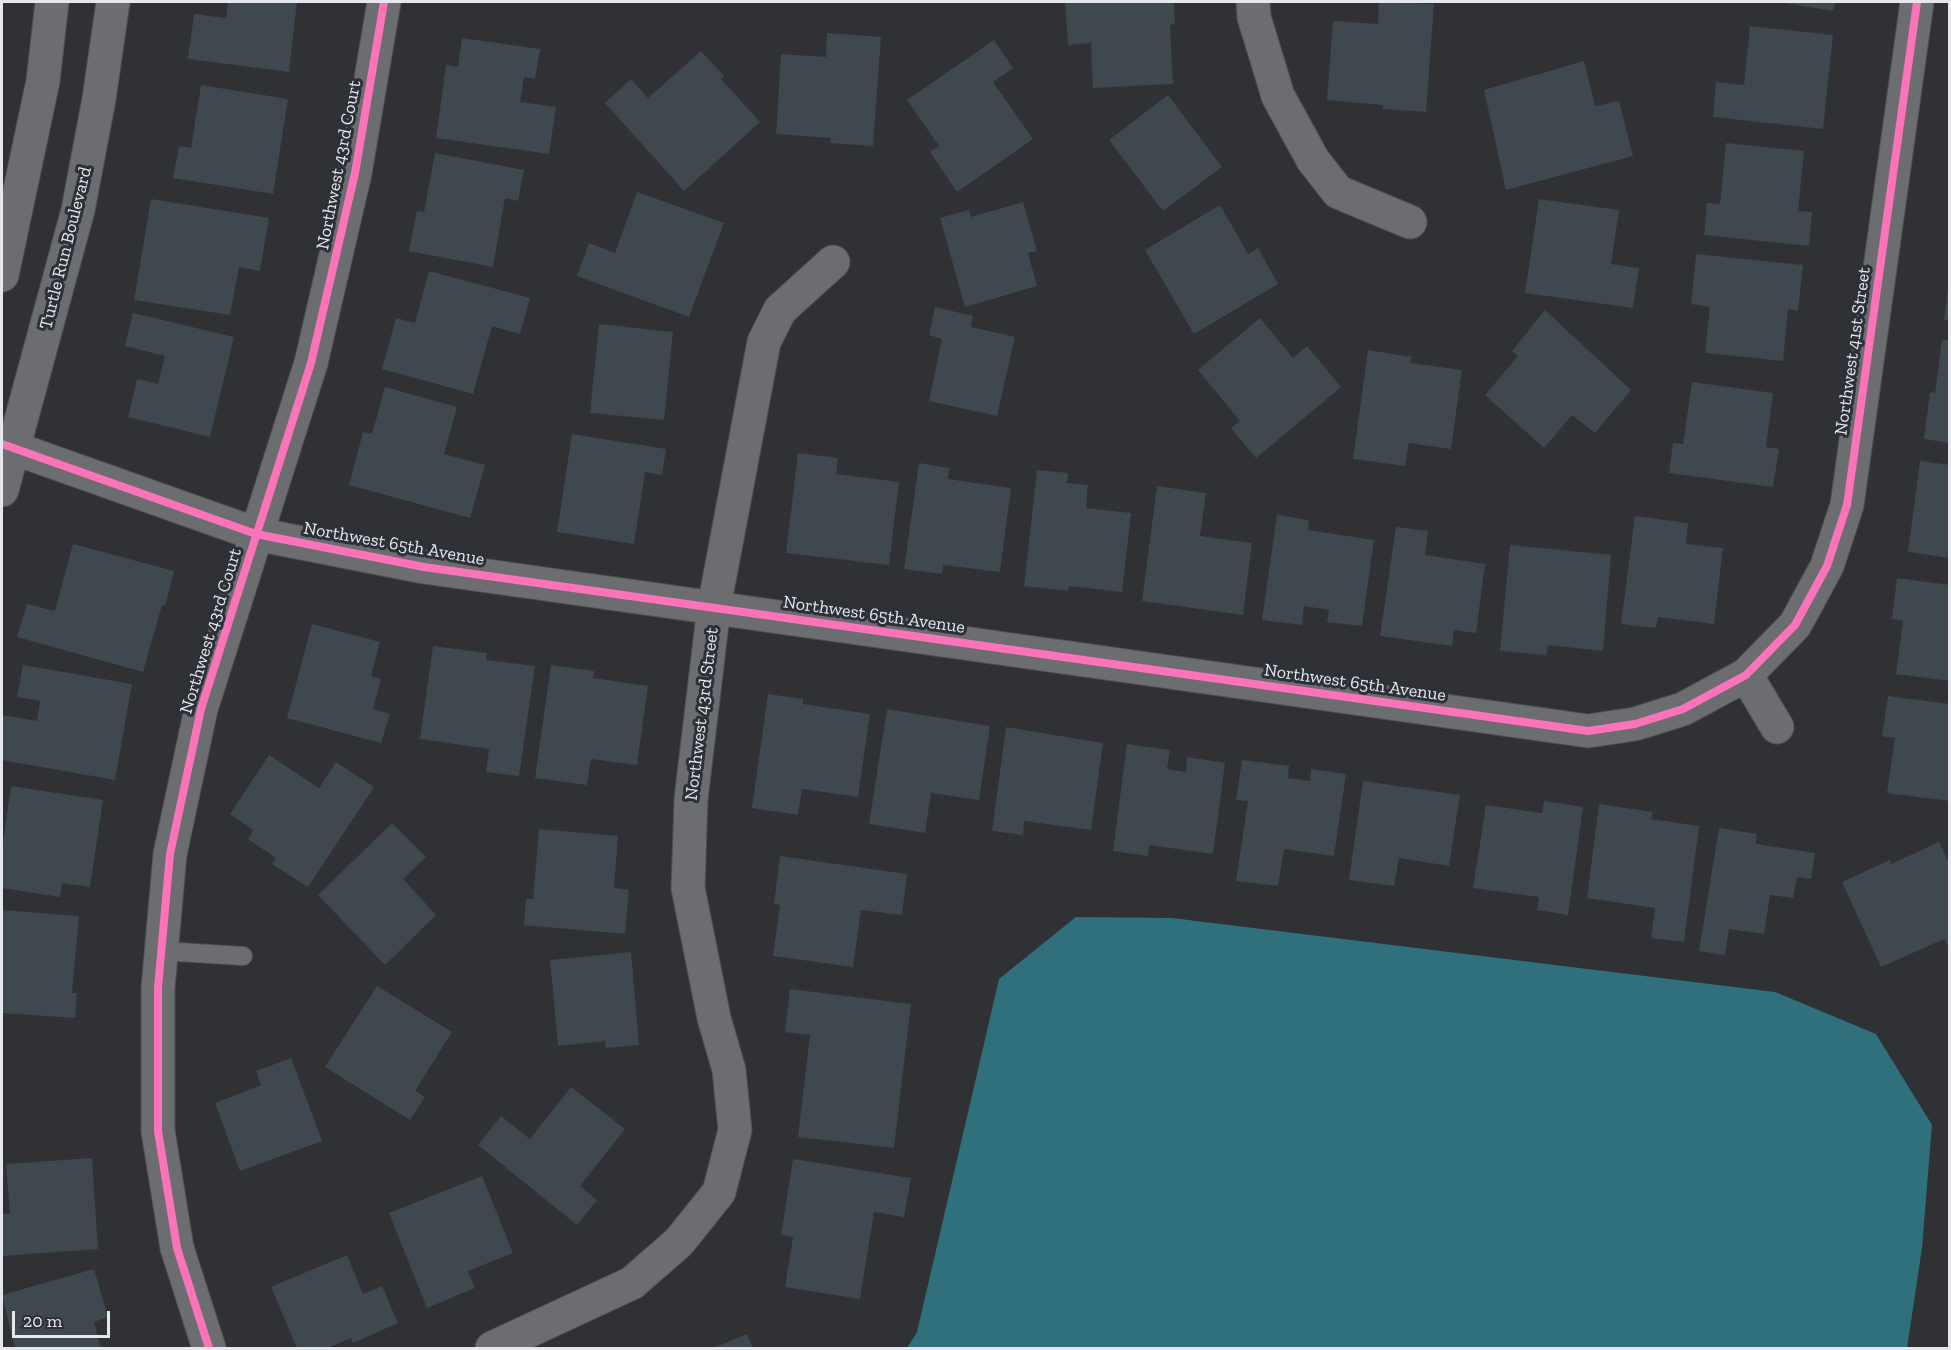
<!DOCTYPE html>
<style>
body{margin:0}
#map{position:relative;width:1951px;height:1350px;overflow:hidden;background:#303135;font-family:"Zilla Slab",serif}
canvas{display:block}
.frame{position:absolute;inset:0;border:3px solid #e5e7ec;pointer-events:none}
.scale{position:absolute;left:12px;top:1311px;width:98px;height:27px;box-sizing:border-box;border:3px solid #e5e7ec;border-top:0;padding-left:8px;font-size:18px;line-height:21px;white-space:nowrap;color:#e5e7ec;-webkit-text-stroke:4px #2d3038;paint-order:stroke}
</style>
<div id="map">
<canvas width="1951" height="1350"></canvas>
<div class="frame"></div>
<div class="scale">20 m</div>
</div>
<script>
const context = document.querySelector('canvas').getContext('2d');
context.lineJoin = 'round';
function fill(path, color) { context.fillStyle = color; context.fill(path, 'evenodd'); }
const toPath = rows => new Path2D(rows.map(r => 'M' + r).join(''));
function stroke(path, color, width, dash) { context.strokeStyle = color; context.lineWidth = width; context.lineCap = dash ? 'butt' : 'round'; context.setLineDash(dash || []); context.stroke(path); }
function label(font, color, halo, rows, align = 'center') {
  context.font = font + ' "Zilla Slab",serif'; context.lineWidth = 6; context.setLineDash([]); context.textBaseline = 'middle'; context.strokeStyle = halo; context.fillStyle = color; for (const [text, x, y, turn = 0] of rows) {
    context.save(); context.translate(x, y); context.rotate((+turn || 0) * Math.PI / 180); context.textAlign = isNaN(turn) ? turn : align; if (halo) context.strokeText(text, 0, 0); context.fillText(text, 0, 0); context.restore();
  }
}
fill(toPath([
 [1076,917,1172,918,1775,992,1876,1034,1932,1125,1922,1248,1907,1348,907,1348,917,1332,999,979]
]), '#2f707c');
fill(toPath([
 [228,2,297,2,289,72,188,59,194,14,226,18],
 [1065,2,1174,2,1175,24,1170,25,1173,84,1093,88,1091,43,1068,45],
 [1379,2,1434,4,1426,112,1383,109,1383,105,1327,100,1333,21,1378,24],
 [1778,2,1835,2,1833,11],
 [1750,26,1833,35,1823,129,1713,117,1716,82,1744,85],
 [827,33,881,37,873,146,830,143,831,138,776,134,781,54,826,57],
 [462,38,540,49,535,79,524,77,520,102,556,107,549,154,436,138,446,65,458,67],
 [994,40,1013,68,993,82,1033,139,957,192,930,152,939,146,907,100],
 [701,51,724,76,721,79,760,122,684,191,605,103,631,79,648,98],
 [1584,61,1595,106,1619,101,1633,156,1506,190,1484,90],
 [201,85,288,99,273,194,173,178,179,146,191,148],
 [1168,95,1222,167,1163,211,1109,140],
 [1726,143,1804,151,1798,211,1812,212,1809,246,1704,235,1707,203,1720,204],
 [435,153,524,170,518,201,505,198,493,267,409,251,417,211,424,212],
 [637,192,724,223,689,317,577,276,589,243,615,253],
 [151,199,269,218,260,271,239,267,230,315,134,300],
 [1539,199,1619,210,1611,264,1639,268,1633,308,1525,293],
 [1023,202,1037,251,1028,253,1037,286,965,307,940,218,969,210,971,217],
 [1220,205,1248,254,1258,248,1278,284,1194,334,1145,250],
 [1696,254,1803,265,1798,311,1788,309,1783,361,1705,353,1710,307,1691,304],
 [429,271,530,298,520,334,492,326,473,394,382,369,396,318,415,323],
 [1948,288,1950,288,1950,320,1944,320],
 [935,307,973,316,971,327,1015,337,997,416,929,401,942,339,929,335],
 [1545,310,1631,390,1595,433,1572,415,1544,448,1485,395,1518,356,1512,351],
 [133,313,234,337,210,437,128,417,137,379,158,384,165,356,125,346],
 [1260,318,1293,358,1307,346,1341,387,1256,458,1231,428,1240,421,1198,370],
 [599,324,673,332,664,420,590,413],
 [1942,340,1950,340,1950,443,1924,439,1930,392,1935,393],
 [1368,350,1412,357,1410,363,1462,370,1451,449,1409,443,1405,466,1353,459],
 [1692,382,1773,393,1766,447,1779,449,1773,487,1669,473,1673,443,1683,444],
 [385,387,457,407,444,454,485,465,470,518,349,485,363,432,372,434],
 [572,434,666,449,662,475,645,472,634,544,557,532],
 [798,453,838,458,836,474,899,482,889,565,786,553],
 [1920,461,1950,465,1950,558,1908,552],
 [919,463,949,468,948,479,1011,488,1000,572,943,565,942,574,904,569],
 [1037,470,1068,473,1067,483,1088,485,1086,508,1131,513,1122,592,1069,586,1068,591,1024,586],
 [1157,486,1206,493,1200,536,1252,543,1243,615,1142,601],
 [1277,515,1309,520,1308,530,1374,540,1362,626,1327,622,1329,610,1304,606,1302,625,1262,620],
 [1635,516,1688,523,1686,544,1723,548,1714,624,1658,617,1656,628,1621,624],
 [1396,527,1428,531,1425,555,1485,564,1476,633,1454,630,1452,646,1380,636],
 [73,544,174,571,165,606,162,605,143,672,17,637,27,604,55,611],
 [1510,545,1611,555,1603,651,1548,645,1546,655,1500,651],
 [1897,578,1950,585,1950,681,1896,674,1903,621,1892,619],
 [312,624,380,642,371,676,381,679,373,709,390,714,381,743,287,718],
 [433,646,487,653,486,660,535,666,519,776,486,772,489,749,420,739],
 [23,665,132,684,115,780,2,760,2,715,37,721,40,701,17,697],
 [551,665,594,671,593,678,648,686,637,765,591,759,587,785,535,778],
 [768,694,803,699,803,704,870,714,858,797,802,789,798,815,752,808],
 [1888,696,1950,704,1950,801,1887,793,1895,738,1882,736],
 [887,709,990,726,979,800,931,793,925,833,869,824],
 [1006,727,1103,743,1091,830,1024,821,1023,835,992,831],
 [1127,744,1170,750,1167,769,1186,772,1187,757,1225,763,1213,854,1149,845,1148,856,1113,851],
 [269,755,319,788,336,762,374,787,308,887,272,864,276,858,248,839,253,830,230,814],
 [1242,760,1289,766,1288,778,1310,781,1311,769,1346,774,1334,856,1284,849,1278,886,1236,881,1248,801,1236,800],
 [1363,781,1460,795,1449,866,1399,858,1394,886,1349,880],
 [11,786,103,800,90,887,62,883,60,897,2,888,2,851],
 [1544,801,1583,807,1568,915,1537,910,1539,897,1473,888,1486,805,1542,813],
 [1599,804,1653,812,1651,819,1699,826,1684,942,1651,938,1655,908,1587,898],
 [392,823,426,857,403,879,436,915,385,965,318,895],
 [1719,828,1757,834,1756,844,1815,853,1811,879,1797,877,1793,898,1770,895,1764,934,1729,929,1725,955,1699,951],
 [539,829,618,836,614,888,629,890,625,934,524,925,526,899,533,899],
 [1939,842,1950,865,1950,950,1944,939,1881,967,1842,882,1890,860,1891,864],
 [780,856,907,874,902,915,861,910,853,967,773,956,780,905,774,904],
 [2,910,79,916,72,993,77,993,75,1018,2,1013],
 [631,952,639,1045,606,1048,605,1041,558,1046,550,960],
 [377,986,452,1032,415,1091,425,1097,410,1120,325,1067],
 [790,989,911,1004,894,1148,798,1137,810,1035,785,1032],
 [291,1058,322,1141,240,1171,215,1103,261,1085,256,1071],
 [571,1087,625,1129,580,1186,597,1200,577,1225,478,1145,501,1116,530,1139],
 [92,1158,98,1249,2,1256,2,1214,10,1214,6,1164],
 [793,1159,911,1178,904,1217,874,1212,860,1299,785,1287,793,1237,781,1235],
 [482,1176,513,1253,468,1271,475,1288,427,1308,389,1213],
 [347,1255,363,1294,382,1286,398,1323,353,1343,351,1338,327,1348,297,1348,271,1287],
 [94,1269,108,1317,94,1322,101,1348,15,1348,2,1295],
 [747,1334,753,1348,713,1348]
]), '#3f474f');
const service = toPath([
 [162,951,243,956]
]);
const minor = toPath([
 [1253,2,1254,17,1278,96,1313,160,1338,192,1410,222],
 [2,444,256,534,424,567,1588,731,1635,724,1683,709,1746,675,1795,625,1827,566,1847,505,1917,2],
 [1746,675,1777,727],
 [209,1348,177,1248,158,1131,158,988,170,854,201,709,311,363,355,173,384,2],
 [492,1348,632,1283,679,1242,719,1192,735,1130,729,1070,714,1018,688,888,691,799,714,607,764,342,780,310,833,262]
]);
const tertiary = toPath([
 [2,275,43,81,52,2],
 [2,490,78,210,99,99,113,2]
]);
stroke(service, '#4e4f52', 20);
stroke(minor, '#4e4f52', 35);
stroke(tertiary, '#4e4f52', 35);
stroke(service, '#6c6d70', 18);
stroke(minor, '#6c6d70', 33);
stroke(tertiary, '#6c6d70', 33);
stroke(toPath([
 [2,444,256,534,424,567,1588,731,1635,724,1683,709,1746,675,1795,625,1827,566,1847,505,1917,2],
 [209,1348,177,1248,158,1131,158,988,170,854,201,709,311,363,355,173,384,2]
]), '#fb73b8', 8);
label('18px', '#e5e7ec', '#2d3038', [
 ["Northwest 43rd Court",339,165,-79],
 ["Turtle Run Boulevard",66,248,-76],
 ["Northwest 41st Street",1853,351,-82],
 ["Northwest 65th Avenue",394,544,10],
 ["Northwest 65th Avenue",874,615,8],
 ["Northwest 43rd Court",211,631,-73],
 ["Northwest 65th Avenue",1355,683,8],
 ["Northwest 43rd Street",702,714,-83]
]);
</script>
